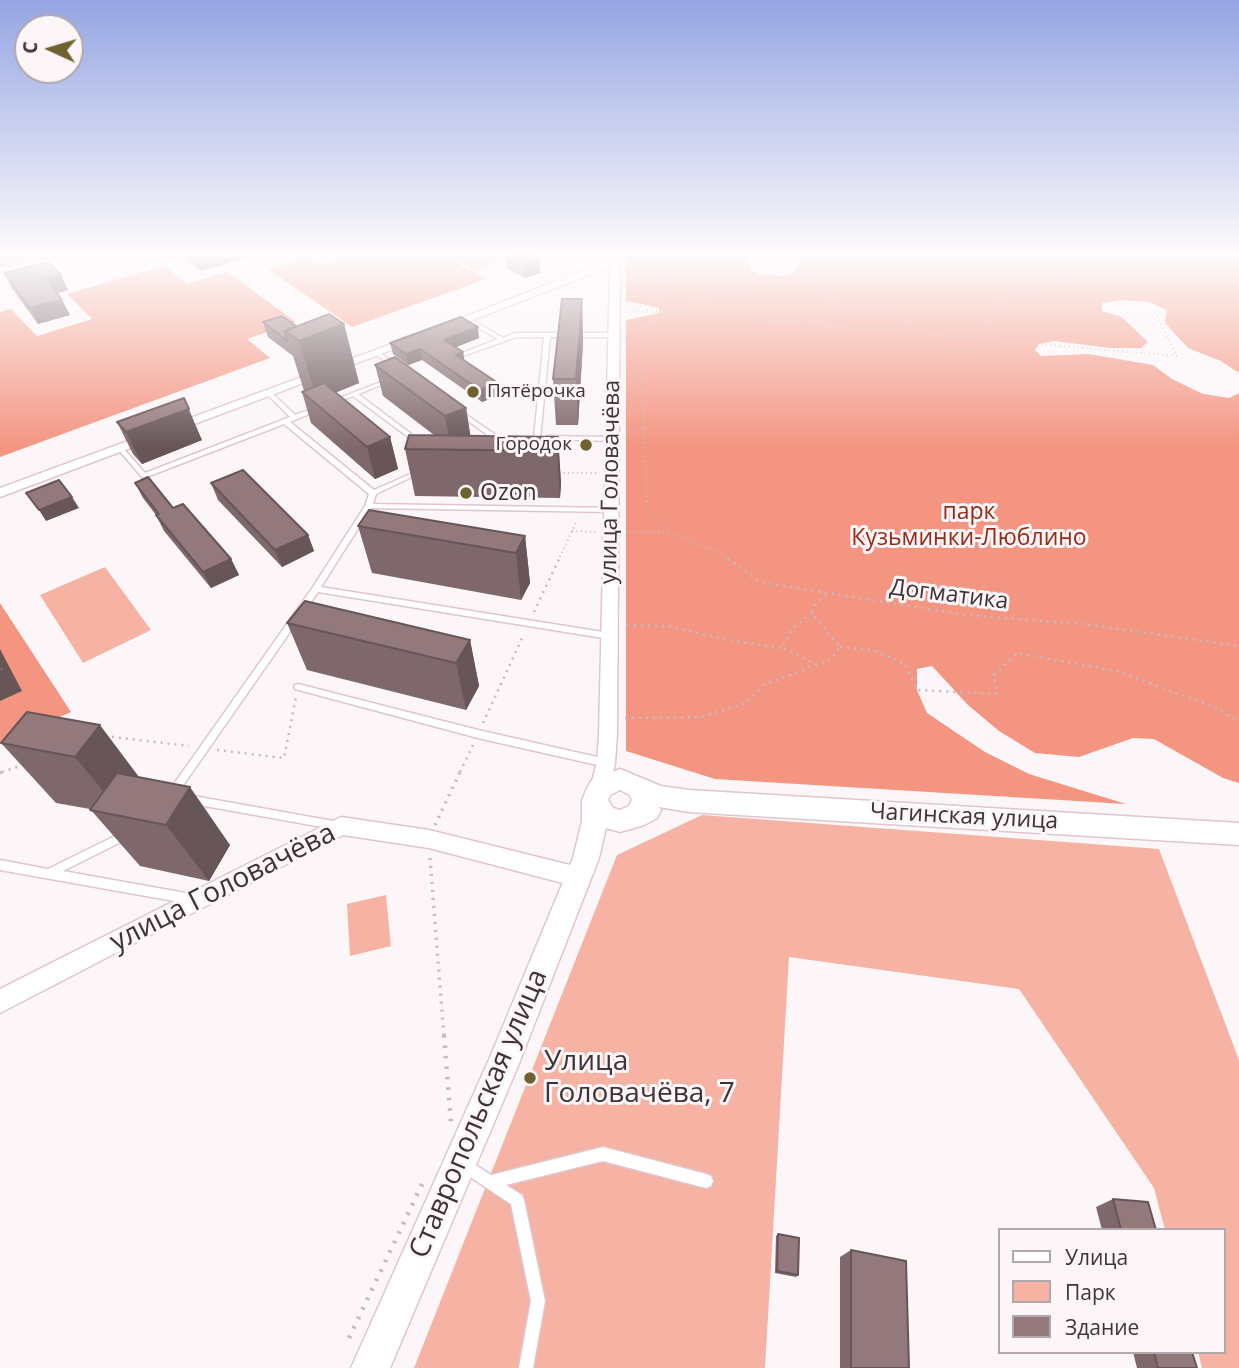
<!DOCTYPE html>
<meta charset="utf-8">
<style>
body{margin:0}
#map{position:relative;width:1239px;height:1368px;overflow:hidden;background:#fcf6f9;font-family:"Open Sans",sans-serif}
canvas{display:block}
.legend{position:absolute;left:998px;top:1228px;width:228px;height:126px;box-sizing:border-box;background:#fcf6f9;border:2px solid #b0a8ac;margin:0;padding:9px 12px;list-style:none;font-size:21px;color:#3e3338}
.legend li{display:flex;align-items:center;gap:14px;height:35px}
.legend b{width:35px;border:2px solid #b0a8ac}
.north{position:absolute;left:14px;top:14px;width:70px;height:70px;box-sizing:border-box;background:#fcf6f9;border:2px solid #b0a8ac;border-radius:50%;rotate:274deg;font-size:19px;font-weight:700;line-height:28px;text-align:center;color:#3e3338}
.north::after{content:'';display:block;margin:auto;width:24px;height:32px;background:#6f622f;clip-path:polygon(50% 0,100% 100%,50% 72%,0 100%)}
</style>
<div id="map">
<canvas width="1239" height="1368"></canvas>
<ul class="legend">
<li><b style="height:9px;background:#fff"></b>Улица</li>
<li><b style="height:19px;background:#f6b3a4"></b>Парк</li>
<li><b style="height:19px;background:#94797c"></b>Здание</li>
</ul>
<div class="north">С</div>
</div>
<script>
const context = document.querySelector('canvas').getContext('2d');
context.lineJoin = 'round';
function fill(path, color) { context.fillStyle = color; context.fill(path, 'evenodd'); }
const toPath = rows => new Path2D(rows.map(r => 'M' + r).join(''));
function stroke(path, color, width, dash) { context.strokeStyle = color; context.lineWidth = width; context.lineCap = dash ? 'butt' : 'round'; context.setLineDash(dash || []); context.stroke(path); }
function label(font, color, halo, rows, align = 'center') {
  context.font = font + ' "Open Sans",sans-serif'; context.lineWidth = 6; context.setLineDash([]); context.textBaseline = 'middle'; context.strokeStyle = halo; context.fillStyle = color; for (const [text, x, y, turn = 0] of rows) {
    context.save(); context.translate(x, y); context.rotate((+turn || 0) * Math.PI / 180); context.textAlign = isNaN(turn) ? turn : align; if (halo) context.strokeText(text, 0, 0); context.fillText(text, 0, 0); context.restore();
  }
}
fill(toPath([
 [0,256,57,256,9,267,0,267],
 [105,567,151,630,83,663,40,595],
 [702,815,1159,849,1239,1060,1239,1368,1202,1368,1198,1352,1223,1352,1223,1230,1165,1230,1154,1188,1019,989,789,957,765,1368,414,1368,617,855],
 [386,895,391,946,350,956,347,904]
]), '#f6b3a4');
fill(toPath([
 [353,256,444,256,486,279,352,327,269,270,310,257,323,265],
 [450,256,515,256,474,270],
 [626,256,755,256,747,261,750,270,758,274,783,276,794,272,800,263,797,256,1239,256,1239,373,1221,361,1188,348,1165,323,1167,310,1149,302,1121,300,1102,303,1102,311,1122,317,1148,342,1141,348,1110,348,1054,341,1039,344,1035,350,1041,356,1089,354,1153,365,1172,379,1203,394,1229,398,1239,393,1239,783,1223,778,1154,739,1133,738,1079,757,1035,753,999,731,968,705,932,666,917,669,917,690,927,713,985,752,1029,774,1126,804,715,779,626,751,626,320,659,313,659,308,626,301],
 [164,266,187,284,227,272,296,322,247,339,270,358,0,457,0,312,11,309,37,336,92,319,67,294],
 [0,603,71,712,0,743]
]), '#f49582');
const service = toPath([
 [467,317,503,338,515,333,613,333,616,335,613,337,550,337,540,438,537,440,534,438,544,337,516,337,466,355,462,355,462,353,498,339,465,320,464,319,467,317],
 [375,352,379,352,398,366,393,367,375,354,375,352],
 [389,379,394,380,358,394,419,440,419,442,415,442,353,396,332,404,329,402,389,379],
 [268,393,272,393,295,415,317,407,321,407,321,409,290,422,374,490,417,471,419,470,422,472,376,494,373,504,611,508,615,510,611,512,371,508,321,587,609,633,612,634,613,636,612,638,609,639,318,592,175,797,172,798,169,797,167,794,169,791,313,587,365,506,369,494,284,424,144,478,142,477,117,448,120,446,122,447,145,473,290,417,268,395,268,393],
 [458,409,497,436,502,436,505,438,502,440,493,439,456,412,455,411,458,409],
 [547,436,612,437,615,439,612,441,545,439,544,438,547,436],
 [298,684,478,730,606,759,609,760,611,763,609,766,606,767,478,738,295,689,294,687,295,685,298,684],
 [188,795,339,822,343,823,344,826,343,829,339,830,188,803,185,802,183,799,185,796,188,795],
 [125,831,129,832,130,835,129,838,63,871,191,894,195,896,196,899,195,902,191,904,0,870,0,860,48,869,125,831],
 [603,1147,706,1174,711,1176,713,1181,711,1186,706,1188,603,1161,506,1185,522,1195,524,1200,545,1301,533,1368,519,1368,531,1301,511,1204,461,1171,459,1166,461,1161,466,1159,491,1175,603,1147]
]);
const minor = toPath([
 [610,256,620,256,617,734,615,763,610,788,607,794,600,796,593,794,590,788,597,763,599,734,610,267,449,329,439,327,610,260,610,256],
 [408,338,418,340,0,497,0,488,408,338],
 [341,817,429,830,578,867,585,870,589,877,585,884,578,887,429,848,343,835,0,1013,0,989,341,817]
]);
const tertiary = toPath([
 [620,769,661,786,689,790,1239,823,1239,845,689,812,659,807,661,810,657,818,644,825,620,832,606,828,599,858,518,1066,390,1368,351,1368,491,1055,573,858,582,821,582,800,587,788,591,781,620,769],
 [620,790,630,795,632,800,629,806,620,810,613,808,608,800,610,795,620,790]
]);
stroke(service, '#e0c5d0', 3);
stroke(minor, '#e0c5d0', 3);
stroke(tertiary, '#e0c5d0', 3);
stroke(toPath([
 [639,256,633,279,639,291,657,298,670,311,668,316,640,329],
 [755,265,790,268,821,285,833,303,849,307,887,309,924,332],
 [629,309,1177,356,1154,310],
 [669,309,760,283,753,256],
 [977,339,999,301,1113,259,1239,256],
 [644,428,639,329,634,309,657,298,664,282,666,256],
 [627,430,644,428,647,505,669,533],
 [559,473,598,473],
 [572,531,597,532],
 [627,532,669,533,719,552,731,561],
 [558,561,577,520]
]), '#c3bbbf', 2, [1, 3.5]);
stroke(toPath([
 [728,559,760,582,965,615,1083,624,1239,646],
 [534,612,559,559],
 [812,613,792,629,782,648,818,665],
 [627,625,668,626,734,641,782,648],
 [840,647,873,650,905,664,917,690,997,694,994,675,1017,653,1117,671,1214,707,1239,721],
 [625,718,701,717,745,703,764,685,831,659,840,647,812,613,816,603,828,594],
 [483,723,524,634],
 [105,736,189,746],
 [217,750,284,758,296,697],
 [2,772,23,765],
 [460,772,473,745]
]), '#c3bbbf', 2.5, [2, 5]);
stroke(toPath([
 [0,773,7,770],
 [435,825,461,770],
 [430,858,444,1037]
]), '#c3bbbf', 3.5, [2, 6]);
stroke(toPath([
 [444,1035,451,1123],
 [349,1338,424,1180]
]), '#c3bbbf', 4.5, [2.5, 8]);
fill(service, '#fff');
fill(minor, '#fff');
fill(tertiary, '#fff');
fill(toPath([
 [182,256,251,256,201,271],
 [505,256,535,256,540,273,525,278,507,268],
 [4,273,61,275,68,290,57,293,70,315,38,324,12,288],
 [582,299,583,342,578,425,556,425,553,379],
 [263,322,296,326,344,324,359,383,335,393,390,437,398,469,375,479,311,423,302,392,304,391,293,356,268,337],
 [479,338,456,347,463,352,464,361,499,395,482,402,422,360,408,365,393,354,390,343],
 [375,365,466,408,470,436,558,437,561,483,560,498,415,496,405,449,434,435,383,396],
 [117,422,202,440,142,464,133,454],
 [135,483,173,508,231,559,239,575,211,588,164,531,156,515,143,498],
 [211,483,308,535,314,551,282,567,218,500],
 [358,526,525,536,530,583,521,600,372,573],
 [287,623,470,640,479,686,466,710,307,670],
 [27,712,140,778,230,845,209,881,140,866,90,809,56,803,1,743],
 [1113,1199,1156,1230,1102,1230,1096,1207],
 [778,1234,798,1275,796,1277,775,1273,776,1236],
 [851,1250,909,1368,840,1368,840,1257],
 [1133,1352,1192,1352,1197,1368,1137,1368]
]), '#7f686b');
fill(toPath([
 [196,256,251,256,201,271],
 [539,258,540,273,525,278,523,264],
 [61,275,68,290,53,294,46,279],
 [582,299,583,342,578,425,576,379],
 [62,300,70,315,38,324,30,308],
 [344,324,359,383,317,400,299,341],
 [478,327,479,338,446,351,444,340],
 [420,349,422,360,408,365,406,354],
 [463,352,465,364,456,355],
 [498,383,499,395,482,402,480,390],
 [184,398,202,440,142,464,126,432],
 [466,408,471,439,451,448,445,416],
 [390,437,398,469,375,479,367,447],
 [558,437,561,483,560,498,557,451],
 [72,497,79,508,46,521,39,510],
 [308,535,314,551,282,567,275,550],
 [525,536,530,583,521,600,516,553],
 [231,559,239,575,211,588,203,572],
 [470,640,479,686,466,710,456,663],
 [0,649,22,691,0,701],
 [100,725,145,785,124,816,75,757],
 [190,787,230,845,209,881,166,825]
]), '#685557');
const building = toPath([
 [509,256,535,256,539,258,523,264,509,256],
 [48,262,61,275,46,279,62,300,30,308,4,273,48,262],
 [562,299,582,299,576,379,553,379,562,299],
 [329,314,344,324,299,341,285,331,329,314],
 [282,316,296,326,285,331,287,341,263,322,282,316],
 [461,317,478,327,444,340,463,352,456,355,498,383,480,390,420,349,406,354,390,343,461,317],
 [395,357,466,408,445,416,375,365,395,357],
 [324,383,390,437,367,447,302,392,324,383],
 [184,398,189,409,126,432,117,422,184,398],
 [409,435,558,437,557,451,405,449,409,435],
 [243,470,308,535,275,550,211,483,243,470],
 [148,477,173,508,183,504,231,559,203,572,156,515,159,514,135,483,148,477],
 [59,480,72,497,39,510,26,493,59,480],
 [369,510,525,536,516,553,358,526,369,510],
 [305,601,470,640,456,663,287,623,305,601],
 [0,662,4,670,0,672,0,662],
 [27,712,100,725,75,757,1,743,27,712],
 [117,773,190,787,166,825,90,810,117,773],
 [1113,1199,1148,1202,1156,1230,1121,1230,1113,1199],
 [778,1234,799,1238,798,1275,777,1271,778,1234],
 [851,1250,906,1261,909,1368,851,1368,851,1250],
 [1154,1352,1192,1352,1197,1368,1158,1368,1154,1352]
]);
fill(building, '#94797c');
stroke(building, '#685557', 2);
const sky = context.createLinearGradient(0, 0, 0, 447);
sky.addColorStop(0, '#95a5e3');
sky.addColorStop(0.57, '#fefbfc');
sky.addColorStop(1, '#fefbfc00');
context.fillStyle = sky;
context.fillRect(0, 0, 1239, 447);
for (const [x, y, r, color] of [
 [473,392,7,"#6f622f"],
 [586,445,7,"#6f622f"],
 [466,493,7,"#6f622f"],
 [530,1078,7,"#6f622f"]
]) { const dot = new Path2D(); dot.arc(x, y, r, 0, 2 * Math.PI); context.fillStyle = color; context.fill(dot); stroke(dot, '#fcf6f9', 2.5); }
label('19px', '#3e3338', '#fcf6f9', [
 ["Пятёрочка",487,392],
 ["Городок",572,445,"right"]
], 'left');
label('23px', '#3e3338', '#fcf6f9', [
 ["улица Головачёва",611,482,-89],
 ["Догматика",949,595,7],
 ["Чагинская улица",964,817,3]
]);
label('23px', '#3e3338', '#fcf6f9', [
 ["Ozon",480,493]
], 'left');
label('23px', '#982b18', '#fcf6f9', [
 ["парк",969,512],
 ["Кузьминки-Люблино",969,538]
]);
label('28px', '#3e3338', '#fcf6f9', [
 ["улица Головачёва",223,888,-27],
 ["Ставропольская улица",479,1114,-67]
]);
label('28px', '#3e3338', '#fcf6f9', [
 ["Улица",544,1062],
 ["Головачёва, 7",544,1094]
], 'left');
</script>
